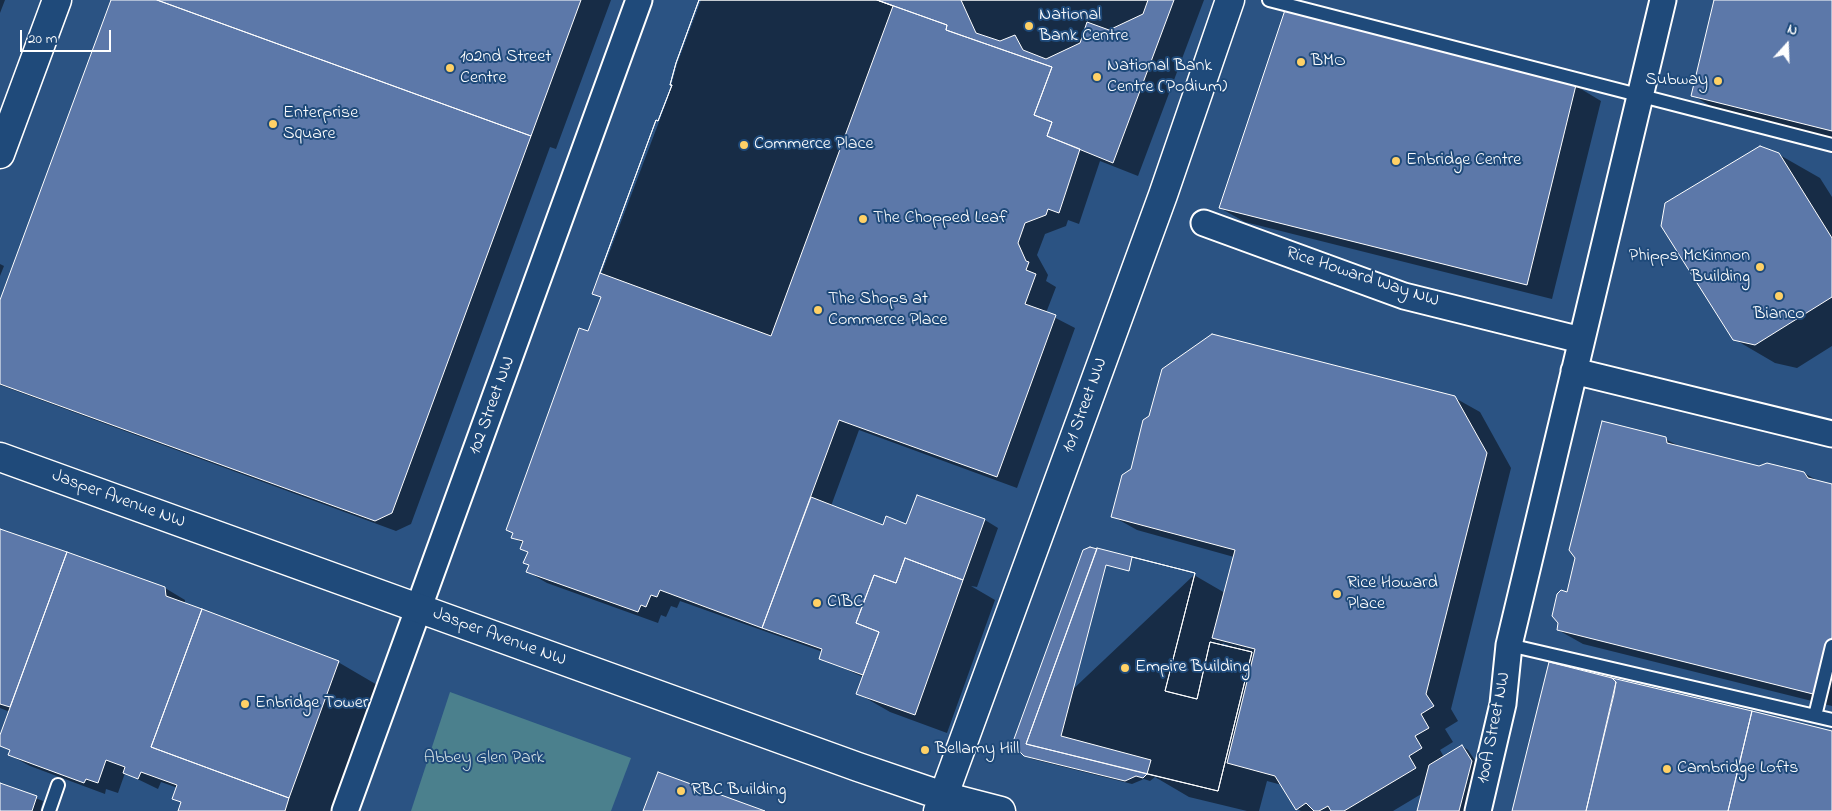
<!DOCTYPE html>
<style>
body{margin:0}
#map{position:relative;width:1832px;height:811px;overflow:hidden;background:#2b5383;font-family:"Indie Flower",sans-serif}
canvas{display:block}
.north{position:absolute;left:1762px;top:20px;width:50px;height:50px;-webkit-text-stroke:4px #1f4a7a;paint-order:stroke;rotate:20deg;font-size:14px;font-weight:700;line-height:20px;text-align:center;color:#fff}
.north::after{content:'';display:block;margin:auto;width:18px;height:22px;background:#fff;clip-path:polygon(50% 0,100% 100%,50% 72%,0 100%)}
.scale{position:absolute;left:20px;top:30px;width:91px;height:22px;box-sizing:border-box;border:2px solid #fff;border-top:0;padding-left:6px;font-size:15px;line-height:18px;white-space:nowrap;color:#fff;-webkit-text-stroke:4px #1f4a7a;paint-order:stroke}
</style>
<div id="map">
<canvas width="1832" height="811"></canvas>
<div class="north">N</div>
<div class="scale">20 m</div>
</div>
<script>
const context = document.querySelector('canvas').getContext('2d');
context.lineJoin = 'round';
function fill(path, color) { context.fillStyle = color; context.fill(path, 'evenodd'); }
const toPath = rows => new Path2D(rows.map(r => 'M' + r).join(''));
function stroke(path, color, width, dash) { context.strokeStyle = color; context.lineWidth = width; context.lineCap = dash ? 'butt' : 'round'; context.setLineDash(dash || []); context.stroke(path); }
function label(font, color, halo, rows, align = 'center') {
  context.font = font + ' "Indie Flower",sans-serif'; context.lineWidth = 4; context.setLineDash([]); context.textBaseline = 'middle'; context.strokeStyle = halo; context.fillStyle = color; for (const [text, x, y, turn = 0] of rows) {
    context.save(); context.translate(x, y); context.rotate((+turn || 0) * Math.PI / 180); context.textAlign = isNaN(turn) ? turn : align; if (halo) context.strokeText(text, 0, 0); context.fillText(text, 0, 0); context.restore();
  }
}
fill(toPath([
 [450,692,631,758,611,811,411,811]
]), '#4b808d');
fill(toPath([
 [0,0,5,0,0,13],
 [112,0,611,0,556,149,550,147,411,524,396,531,0,385,0,303],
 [701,0,1204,0,1138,176,1100,161,1079,224,1068,220,1066,226,1045,234,1037,255,1048,275,1046,281,1056,287,1046,313,1075,328,1017,488,859,430,831,506,883,526,907,526,917,497,985,520,998,528,977,587,971,586,995,600,947,733,890,712,857,693,863,677,821,658,823,652,680,601,677,608,671,606,666,617,661,615,658,623,547,583,528,572,530,566,525,563,529,553,522,549,524,544,513,537,602,298,594,293,668,98,677,64],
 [1715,0,1832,0,1832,143,1733,119,1692,95],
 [1286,12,1576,86,1601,101,1552,299,1245,222,1220,208],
 [1778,154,1820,178,1832,197,1832,346,1797,368,1775,363,1734,339],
 [0,264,4,266,0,276],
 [1455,398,1480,412,1511,468,1451,709,1458,721,1445,729,1453,742,1440,750,1444,757,1462,746,1468,750,1478,765,1466,811,1418,811,1423,793,1393,811,1301,811,1297,809,1282,785,1267,781,1259,811,1247,811,1189,797,1155,777,1150,781,1144,779,1132,784,1032,759,1025,755,1016,743,1194,575,1225,593,1234,557,1137,530,1112,516],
 [1223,643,1232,647,1222,646],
 [1665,439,1681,447,1759,467,1804,473,1820,482,1832,485,1832,706,1583,644,1558,630,1567,593],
 [0,530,165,588,185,600,185,605,338,662,379,686,334,811,179,811,182,803,174,799,178,788,161,782,158,789,125,773,118,793,106,789,105,794,30,766,10,755,11,751,0,745,0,738,10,712,0,708],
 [1550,664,1832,733,1832,811,1513,811],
 [0,784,43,801,40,811,0,811]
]), '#0007');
const building = toPath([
 [111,0,157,0,531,136,392,513,375,521,0,384,0,300,111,0],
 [157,0,581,0,531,136,157,0],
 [699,0,877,0,947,25,946,30,1052,67,1034,115,1052,122,1047,136,1080,149,1059,213,1048,209,1046,215,1025,223,1018,243,1026,261,1029,262,1026,270,1036,274,1025,304,1056,315,997,477,839,420,762,628,660,590,657,597,651,595,646,607,641,605,638,612,526,572,529,565,523,563,528,552,520,549,523,541,511,538,513,533,506,530,579,328,588,331,601,297,592,294,656,120,658,121,672,85,670,85,676,63,699,0],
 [699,0,877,0,893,6,771,336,600,273,656,120,658,121,672,85,670,85,676,63,699,0],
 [877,0,1174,0,1113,163,1047,136,1052,122,1034,115,1052,67,946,30,947,25,877,0],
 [961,0,1148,0,1143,14,1109,30,1087,22,1080,43,1046,59,1023,50,1015,35,1000,41,976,33,961,0],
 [1714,0,1832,0,1832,131,1691,96,1714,0],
 [1285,10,1576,85,1527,285,1219,208,1285,10],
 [1760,146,1779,153,1832,238,1832,297,1755,345,1733,340,1661,226,1665,203,1760,146],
 [1212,334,1455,396,1487,453,1426,694,1434,706,1421,714,1429,728,1415,736,1422,748,1409,756,1416,768,1344,811,1331,811,1328,806,1319,811,1314,811,1306,803,1296,810,1275,776,1227,763,1255,649,1212,638,1235,550,1111,517,1122,475,1131,469,1143,420,1149,416,1162,369,1212,334],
 [1602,421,1666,437,1667,443,1759,466,1767,463,1804,472,1808,478,1832,484,1832,637,1817,695,1557,630,1558,623,1552,616,1557,594,1561,590,1567,592,1575,558,1569,550,1602,421],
 [917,495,985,519,963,580,905,558,896,583,874,575,856,623,879,632,863,675,819,659,822,649,762,628,811,497,883,525,886,516,906,524,917,495],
 [0,529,67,552,10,707,0,704,0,529],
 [1090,547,1097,549,1026,744,1147,774,1143,778,1136,776,1125,781,1024,756,1020,752,1018,744,1015,744,1014,739,1083,550,1090,547],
 [1097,548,1195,573,1165,691,1197,699,1210,642,1252,652,1218,791,1026,744,1097,548],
 [67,552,165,587,166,596,202,609,151,747,289,798,285,811,178,811,181,802,172,799,177,785,141,772,138,779,123,773,125,767,106,760,98,783,86,779,84,783,8,755,10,750,0,746,0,735,67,552],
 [1132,557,1195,573,1165,691,1197,699,1210,642,1252,652,1218,791,1147,774,1151,760,1061,736,1106,565,1129,571,1132,557],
 [905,558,963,580,915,715,856,694,879,632,856,623,874,575,896,583,905,558],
 [202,609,339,661,289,798,151,747,202,609],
 [1549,662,1612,678,1616,682,1586,811,1512,811,1549,662],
 [1612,678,1752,711,1728,811,1586,811,1614,694,1616,682,1612,678],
 [1752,711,1832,731,1832,811,1728,811,1752,711],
 [1462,745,1472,761,1459,811,1417,811,1429,765,1462,745],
 [658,772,765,811,643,811,658,772],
 [0,783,37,796,32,811,0,811,0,783]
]);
fill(building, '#5c78a9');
stroke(building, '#fff', 1);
const lane = toPath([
 [1269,0,1832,145],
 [1509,645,1832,720],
 [1815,716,1832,646],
 [49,811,58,785]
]);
const street = toPath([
 [1204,223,1404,296,1581,340],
 [1574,371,1832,434],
 [345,811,639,0],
 [1478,811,1503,704,1509,645,1663,0]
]);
const secondary = toPath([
 [0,154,57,0],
 [0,457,858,767,943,796,1001,811],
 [938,811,1163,195,1230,0]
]);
stroke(lane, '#fff', 16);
stroke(street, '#fff', 29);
stroke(secondary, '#fff', 31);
stroke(lane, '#1f4a7a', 12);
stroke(street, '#1f4a7a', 25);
stroke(secondary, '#1f4a7a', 28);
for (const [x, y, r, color] of [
 [1029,26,5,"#ffd166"],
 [1301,62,5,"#ffd166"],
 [450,68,5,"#ffd166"],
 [1097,77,5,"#ffd166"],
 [1718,81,5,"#ffd166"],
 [273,124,5,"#ffd166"],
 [744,145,5,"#ffd166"],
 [1396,161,5,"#ffd166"],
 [863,219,5,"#ffd166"],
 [1760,267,5,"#ffd166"],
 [1779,296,5,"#ffd166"],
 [818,310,5,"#ffd166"],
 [1337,594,5,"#ffd166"],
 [817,603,5,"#ffd166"],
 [1125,668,5,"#ffd166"],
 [245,704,5,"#ffd166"],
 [925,750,5,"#ffd166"],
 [1667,769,5,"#ffd166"],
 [681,791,5,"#ffd166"]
]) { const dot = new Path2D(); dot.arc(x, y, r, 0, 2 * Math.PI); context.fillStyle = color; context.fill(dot); stroke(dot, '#1f4a7a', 2); }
label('18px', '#fff', '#1f4a7a', [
 ["National",1039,16],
 ["Bank Centre",1039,37],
 ["102nd Street",460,58],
 ["Centre",460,79],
 ["BMO",1311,62],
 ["National Bank",1107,67],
 ["Centre (Podium)",1107,88],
 ["Subway",1708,81,"right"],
 ["Enterprise",283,114],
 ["Square",283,135],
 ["Commerce Place",754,145],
 ["Enbridge Centre",1406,161],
 ["The Chopped Leaf",873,219],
 ["Phipps McKinnon",1750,257,"right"],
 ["Building",1750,278,"right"],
 ["The Shops at",828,300],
 ["Commerce Place",828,321],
 ["Bianco",1779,315,"center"],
 ["Rice Howard",1347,584],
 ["Place",1347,605],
 ["CIBC",827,603],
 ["Empire Building",1135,668],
 ["Enbridge Tower",255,704],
 ["Bellamy Hill",935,750],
 ["Cambridge Lofts",1677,769],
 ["RBC Building",691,791]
], 'left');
label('18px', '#fff', '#1f4a7a', [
 ["Rice Howard Way NW",1362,278,18],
 ["102 Street NW",493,406,-70],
 ["101 Street NW",1086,406,-70],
 ["Jasper Avenue NW",118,500,20],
 ["Jasper Avenue NW",499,638,20],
 ["100A Street NW",1495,728,-79]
]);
label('18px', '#d2dfe2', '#1f4a7a', [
 ["Abbey Glen Park",484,759]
]);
</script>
